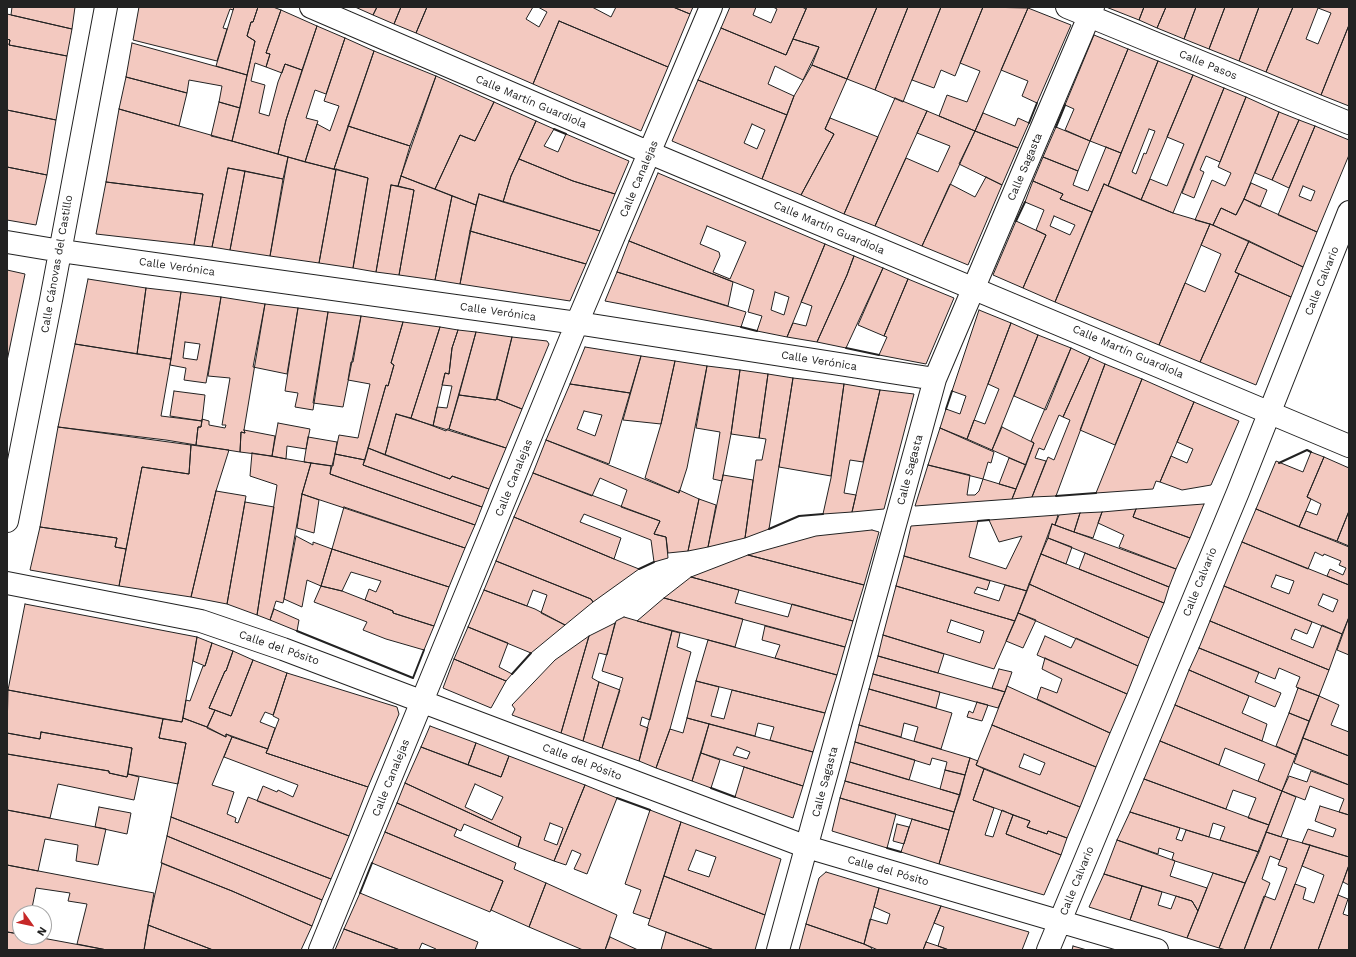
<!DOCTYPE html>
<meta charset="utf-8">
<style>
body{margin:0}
#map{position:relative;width:1356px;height:957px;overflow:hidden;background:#fff;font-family:"Work Sans",sans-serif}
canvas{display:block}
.frame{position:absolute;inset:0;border:8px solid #222;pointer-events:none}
.north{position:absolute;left:12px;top:905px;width:40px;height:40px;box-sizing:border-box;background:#fff;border:1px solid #a7a7a7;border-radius:50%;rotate:123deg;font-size:11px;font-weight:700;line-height:16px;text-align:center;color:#222}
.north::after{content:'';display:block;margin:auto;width:14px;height:18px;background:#c62828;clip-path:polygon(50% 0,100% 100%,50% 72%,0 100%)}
</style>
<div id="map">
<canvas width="1356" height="957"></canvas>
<div class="frame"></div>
<div class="north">N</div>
</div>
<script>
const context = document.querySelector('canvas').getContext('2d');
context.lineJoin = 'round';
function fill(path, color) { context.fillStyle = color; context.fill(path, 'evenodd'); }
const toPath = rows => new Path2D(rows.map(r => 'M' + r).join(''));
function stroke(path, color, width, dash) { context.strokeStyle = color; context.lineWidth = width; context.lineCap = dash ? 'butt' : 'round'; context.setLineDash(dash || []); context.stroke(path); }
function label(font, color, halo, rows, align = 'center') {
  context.font = font + ' "Work Sans",sans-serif'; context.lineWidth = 3; context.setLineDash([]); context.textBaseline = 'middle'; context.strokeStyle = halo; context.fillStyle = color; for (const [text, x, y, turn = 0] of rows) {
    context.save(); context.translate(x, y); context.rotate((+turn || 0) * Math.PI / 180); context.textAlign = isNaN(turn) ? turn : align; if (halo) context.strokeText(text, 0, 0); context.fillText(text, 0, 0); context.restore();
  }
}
const building = toPath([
 [12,7,75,7,72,29,11,15,12,7],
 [139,7,234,7,233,10,230,9,223,28,227,29,217,61,133,40,139,7],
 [234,7,258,7,253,22,251,22,247,36,255,41,247,75,216,66,234,7],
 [258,7,273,7,281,10,266,53,270,54,266,67,255,63,251,81,265,85,259,113,269,116,278,82,285,64,302,70,286,120,278,154,232,141,255,41,247,36,251,22,253,22,258,7],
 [355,7,377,7,373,15,355,7],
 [377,7,401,7,394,24,373,15,377,7],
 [401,7,427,7,416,33,394,24,401,7],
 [427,7,533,7,526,19,539,27,547,12,538,7,592,7,611,17,616,7,673,7,690,14,668,67,559,21,533,84,416,33,427,7],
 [673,7,693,7,690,14,673,7],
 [730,7,756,7,753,15,771,23,777,9,773,7,802,7,806,9,786,55,721,28,730,7],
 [807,7,877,7,847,79,812,65,819,47,793,39,807,7],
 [877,7,908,7,875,90,847,79,877,7],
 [908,7,941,7,903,102,875,90,908,7],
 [941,7,983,7,955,76,941,70,934,88,912,80,941,7],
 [983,7,1028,8,975,131,939,116,947,95,967,102,980,71,960,63,983,7],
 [1106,7,1144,7,1139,20,1106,7],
 [1144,7,1166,7,1157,28,1139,20,1144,7],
 [1166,7,1196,7,1184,39,1157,28,1166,7],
 [1196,7,1225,7,1209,49,1184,39,1196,7],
 [1225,7,1259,7,1239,61,1209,49,1225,7],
 [1259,7,1293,7,1266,72,1239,61,1259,7],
 [1293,7,1349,7,1349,25,1321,95,1266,72,1293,7],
 [1318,8,1331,13,1318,44,1306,39,1318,8],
 [1028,8,1071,25,1037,103,1022,96,1028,81,1001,70,1028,8],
 [281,10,317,26,302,70,285,64,282,73,266,67,270,54,266,53,281,10],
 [7,14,72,29,67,56,9,45,10,40,7,39,7,14],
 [559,21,668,67,641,131,533,84,559,21],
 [1349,25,1349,106,1321,95,1349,25],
 [317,26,345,38,326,94,315,90,306,118,318,121,305,162,278,154,286,120,317,26],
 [721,28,786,55,793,39,819,47,803,80,775,66,768,84,794,96,787,115,698,80,721,28],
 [1094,35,1128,49,1090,141,1065,130,1074,109,1065,105,1094,35],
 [345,38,374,51,334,169,305,162,317,124,330,131,339,106,324,101,345,38],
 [7,39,10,40,9,45,67,56,56,120,7,110,7,39],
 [132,43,247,75,240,108,219,102,222,86,189,80,187,93,126,77,132,43],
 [1128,49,1158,61,1121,153,1090,141,1128,49],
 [374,51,436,76,410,146,348,126,374,51],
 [1158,61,1193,75,1141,200,1108,186,1158,61],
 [1149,129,1155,131,1146,154,1144,153,1136,174,1132,172,1149,129],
 [812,65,847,79,825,129,834,134,801,195,762,179,794,96,812,65],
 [1193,75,1224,88,1173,213,1141,200,1150,179,1167,186,1184,144,1167,137,1193,75],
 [436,76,494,102,475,141,460,135,435,189,401,176,436,76],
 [126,77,187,93,179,126,119,109,126,77],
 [698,80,787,115,762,179,672,141,698,80],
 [752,124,765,130,757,149,744,143,752,124],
 [1224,88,1246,97,1220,162,1206,156,1200,170,1204,172,1194,198,1182,193,1224,88],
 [1246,97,1279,112,1244,199,1236,215,1221,208,1213,225,1195,220,1212,180,1225,186,1231,173,1218,167,1246,97],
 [895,98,927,111,875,226,844,214,895,98],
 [219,102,240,108,232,141,211,136,219,102],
 [494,102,536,121,511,176,503,202,479,194,476,205,435,189,460,135,475,141,494,102],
 [119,109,288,157,283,179,228,168,212,247,194,245,203,194,106,182,119,109],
 [7,110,56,120,47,175,7,167,7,110],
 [927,111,975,131,922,246,875,226,906,158,938,172,950,146,917,133,927,111],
 [1279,112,1299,120,1272,180,1255,173,1279,112],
 [983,113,1015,126,1018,118,1029,123,1018,148,975,131,983,113],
 [830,118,878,137,844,214,801,195,834,134,825,129,830,118],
 [1299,120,1315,126,1289,188,1272,180,1299,120],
 [536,121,554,129,544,146,558,152,566,134,629,161,615,194,573,181,519,159,536,121],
 [348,126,410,146,398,186,391,185,376,272,353,268,368,178,334,169,348,126],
 [1315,126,1349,140,1349,155,1317,232,1278,215,1315,126],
 [1303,186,1315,191,1311,201,1299,196,1303,186],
 [1056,127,1090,141,1078,171,1043,157,1056,127],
 [975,131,1018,148,1002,185,959,164,975,131],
 [1106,147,1121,153,1108,186,1104,184,1092,212,1060,199,1063,194,1033,181,1043,157,1078,171,1073,185,1088,191,1106,147],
 [288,157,336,170,319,263,270,256,288,157],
 [519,159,573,181,615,194,600,231,503,202,511,176,519,159],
 [7,167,47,175,36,225,7,220,7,167],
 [228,168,245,171,230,250,212,247,228,168],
 [336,169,368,178,353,268,319,263,336,169],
 [245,171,283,179,270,256,230,250,245,171],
 [658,173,825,244,787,337,757,331,762,316,748,312,754,290,629,241,658,173],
 [707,226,746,242,730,279,713,272,720,256,719,252,700,244,707,226],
 [775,292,789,297,784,315,771,310,775,292],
 [401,176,452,196,435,280,399,275,414,190,398,186,401,176],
 [986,177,1002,185,968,265,922,246,950,184,975,197,986,177],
 [1033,181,1063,194,1060,199,1092,212,1055,302,1023,288,1046,235,1036,230,1044,210,1025,202,1033,181],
 [1054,216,1075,225,1070,235,1050,226,1054,216],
 [106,182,203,194,194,245,96,234,106,182],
 [1251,183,1267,190,1260,207,1244,199,1251,183],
 [1104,184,1173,213,1210,224,1159,345,1055,302,1104,184],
 [391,185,414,190,399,275,376,272,391,185],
 [479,194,600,231,586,264,470,231,479,194],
 [452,196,476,205,460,284,435,280,452,196],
 [1244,199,1317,232,1303,267,1213,225,1221,208,1236,215,1244,199],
 [1016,221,1046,235,1023,288,993,275,1016,221],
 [1210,224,1249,241,1235,272,1239,274,1200,362,1159,345,1185,283,1205,292,1221,254,1201,245,1210,224],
 [470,231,586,264,570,301,460,284,470,231],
 [629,241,733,282,728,306,617,272,629,241],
 [1249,241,1303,267,1291,297,1235,272,1249,241],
 [825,244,854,256,847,275,817,342,787,337,793,323,806,326,812,306,801,302,825,244],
 [854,256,883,268,846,348,817,342,847,275,854,256],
 [883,268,908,279,884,336,858,325,883,268],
 [7,270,25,274,7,361,7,270],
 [617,272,746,312,741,327,605,301,617,272],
 [1239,274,1291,297,1256,385,1200,362,1239,274],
 [88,279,146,288,137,354,75,344,88,279],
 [908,279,954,298,926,364,879,355,887,337,884,336,908,279],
 [146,288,181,292,171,359,137,354,146,288],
 [181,292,221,297,206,383,184,380,186,368,170,365,181,292],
 [185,342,200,344,197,360,183,358,185,342],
 [221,297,265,304,244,430,245,433,241,432,240,452,196,445,198,427,201,427,202,419,209,421,209,425,225,428,226,425,222,425,230,378,208,376,221,297],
 [265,304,298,308,287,374,253,367,265,304],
 [298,308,328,312,313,410,295,407,298,393,285,391,298,308],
 [979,310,1011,323,967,439,940,428,946,409,960,414,966,396,952,391,979,310],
 [328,312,361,316,343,407,313,403,328,312],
 [361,316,403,322,391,363,394,365,388,386,386,385,365,460,335,454,339,435,358,438,370,384,348,380,351,362,353,362,361,316],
 [403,322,440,327,411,418,396,414,385,455,368,448,386,385,388,386,394,365,391,363,403,322],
 [1011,323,1038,335,992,450,967,439,974,420,985,424,999,389,988,384,1011,323],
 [440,327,458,330,452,348,449,374,445,373,433,426,411,418,440,327],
 [458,330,476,332,449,429,447,429,446,431,433,426,437,407,447,408,452,386,442,385,445,373,449,374,452,348,458,330],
 [476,332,512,337,496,400,459,395,476,332],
 [1038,335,1071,348,1046,410,1014,396,1038,335],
 [512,337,547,341,549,344,522,409,497,399,512,337],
 [75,344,171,359,161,416,202,421,201,427,198,427,196,445,166,440,58,427,75,344],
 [585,347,641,356,630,393,570,384,585,347],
 [1071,348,1090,357,1063,417,1059,415,1044,450,1039,448,1035,458,1046,461,1032,497,1012,499,1034,443,1031,441,1071,348],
 [641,356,675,361,661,424,623,420,641,356],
 [1090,357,1105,364,1056,496,1032,497,1048,457,1054,460,1070,420,1063,417,1090,357],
 [675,361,707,366,687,468,679,493,645,478,661,424,675,361],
 [1105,364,1142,379,1115,445,1080,430,1105,364],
 [707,366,740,370,731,434,722,481,713,479,720,432,696,428,707,366],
 [740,370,768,374,759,438,731,434,740,370],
 [768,374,793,378,769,529,745,538,756,460,762,460,766,439,759,438,768,374],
 [793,378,844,384,831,476,779,467,793,378],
 [1142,379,1194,402,1160,482,1156,481,1153,489,1096,493,1142,379],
 [570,384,630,393,609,464,546,440,570,384],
 [584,411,602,415,595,436,577,429,584,411],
 [844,384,880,390,863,462,850,460,844,493,856,495,852,512,823,514,831,478,844,384],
 [880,390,914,394,884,509,852,512,880,390],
 [174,391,205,395,202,421,170,416,174,391],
 [459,395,496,400,497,399,522,409,506,448,449,429,459,395],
 [1194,402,1239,421,1211,485,1182,490,1160,482,1171,456,1187,463,1193,449,1177,442,1194,402],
 [396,414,506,448,489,489,452,476,450,479,385,455,396,414],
 [278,423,310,429,306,449,287,446,286,459,272,456,278,423],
 [58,427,191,445,189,474,142,467,126,549,115,547,117,538,40,527,58,427],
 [1002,427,1034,443,1026,465,992,450,1002,427],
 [940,428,994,452,991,463,988,462,983,479,928,465,940,428],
 [244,430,275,436,272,456,240,452,241,432,245,433,244,430],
 [308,437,337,442,333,466,304,462,308,437],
 [546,440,679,493,679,490,699,499,688,551,668,553,666,537,654,534,660,521,621,507,627,490,600,478,592,496,533,473,546,440],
 [191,445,229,450,216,491,191,597,119,586,142,467,189,474,191,445],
 [368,448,450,479,452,476,489,489,482,507,363,465,368,448],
 [1311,452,1324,457,1307,497,1311,499,1299,527,1256,509,1276,461,1303,472,1311,452],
 [252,453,311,463,302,494,284,599,283,603,276,601,270,620,257,615,277,485,250,476,252,453],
 [335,454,365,460,363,465,482,507,475,525,330,474,335,454],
 [1324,457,1349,468,1349,511,1337,541,1299,527,1306,511,1317,515,1321,504,1307,497,1324,457],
 [1009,458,1026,465,1016,489,999,484,1009,458],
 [311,463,331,466,330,474,475,525,465,548,302,494,311,463],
 [928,465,970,475,967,495,975,495,979,491,983,479,1016,489,1012,499,915,506,928,465],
 [533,473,660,521,654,534,666,537,668,558,654,562,651,540,584,514,580,522,621,538,614,559,514,517,533,473],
 [723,475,753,480,745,538,708,547,723,475],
 [216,491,246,496,227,604,191,597,216,491],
 [302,494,319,500,314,533,297,528,302,494],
 [699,499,716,505,708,547,688,551,699,499],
 [245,502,274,507,257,615,227,604,245,502],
 [1204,504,1190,538,1133,517,1136,509,1204,504],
 [344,507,465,548,449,587,332,549,344,507],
 [1136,509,1133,517,1190,538,1176,569,1119,547,1124,535,1098,523,1102,512,1136,509],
 [1256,509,1349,547,1349,585,1327,576,1330,569,1343,575,1346,568,1339,565,1341,561,1324,554,1323,556,1315,552,1308,569,1242,542,1256,509],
 [1349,511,1349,546,1337,541,1349,511],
 [1102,512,1093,538,1074,532,1080,513,1102,512],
 [1080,513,1074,532,1055,525,1059,515,1080,513],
 [1058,515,1055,525,1052,524,1027,591,904,556,911,526,978,521,969,557,1006,569,1022,536,999,542,989,520,1058,515],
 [514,517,614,559,639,569,593,602,591,599,496,561,514,517],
 [1052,524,1176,569,1169,587,1048,538,1052,524],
 [40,527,117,538,115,547,126,549,119,586,30,570,40,527],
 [872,530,879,532,864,585,748,555,816,536,872,530],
 [296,536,313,545,313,542,332,549,321,586,307,580,302,607,284,599,296,536],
 [1048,538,1072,547,1066,564,1041,554,1048,538],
 [1242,542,1349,585,1349,617,1342,634,1224,586,1242,542],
 [1276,575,1294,581,1289,594,1271,587,1276,575],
 [1323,594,1338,600,1333,612,1318,605,1323,594],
 [332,549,449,587,434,626,393,613,393,611,365,600,369,589,376,592,381,581,351,572,342,591,321,586,332,549],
 [1085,553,1169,587,1164,603,1079,569,1085,553],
 [1041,554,1164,603,1149,638,1029,584,1041,554],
 [748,555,864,585,853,621,691,577,748,555],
 [904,556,990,581,987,590,977,587,974,593,999,601,1005,585,1027,591,1015,621,896,586,904,556],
 [496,561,591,599,593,602,565,625,541,613,547,595,533,590,527,606,484,590,496,561],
 [691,577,739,590,735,603,788,617,792,604,853,621,845,647,664,598,691,577],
 [1029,584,1149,638,1138,666,1018,613,1029,584],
 [321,586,342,591,393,611,393,613,434,626,424,650,386,639,363,630,367,622,314,602,321,586],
 [896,586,1015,621,994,669,883,635,896,586],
 [951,620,984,631,980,643,947,632,951,620],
 [1224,586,1312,622,1307,634,1295,629,1291,639,1313,648,1322,625,1342,634,1329,670,1210,621,1224,586],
 [484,590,535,609,565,625,531,653,468,627,484,590],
 [664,598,743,619,735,647,637,621,664,598],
 [25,604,197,637,182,722,8,690,25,604],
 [274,609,299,620,297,631,270,620,274,609],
 [1018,613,1036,620,1023,648,1006,641,1018,613],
 [624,617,672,631,650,720,642,717,640,725,648,728,639,761,602,748,623,678,602,671,616,621,624,617],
 [1349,617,1349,655,1337,650,1349,617],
 [1210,621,1329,670,1319,696,1296,687,1300,677,1279,668,1275,679,1199,648,1210,621],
 [615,623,607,655,599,653,592,678,599,682,583,741,561,733,589,636,615,623],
 [765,626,845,647,837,675,775,658,780,645,762,640,765,626],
 [468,627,508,643,499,667,512,674,506,681,454,659,468,627],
 [672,631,680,633,677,647,691,652,670,729,656,768,639,761,672,631],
 [883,635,944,654,938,673,878,656,883,635],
 [589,636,561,733,512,715,515,709,512,705,555,660,589,636],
 [1045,636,1071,648,1076,638,1138,666,1127,694,1037,655,1045,636],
 [197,637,212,643,205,666,193,661,197,637],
 [708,640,837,675,825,713,696,681,708,640],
 [212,643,233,651,226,671,225,671,209,708,215,710,207,727,183,718,186,700,190,701,203,666,205,666,212,643],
 [1199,648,1259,672,1255,682,1281,693,1275,707,1189,670,1199,648],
 [233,651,253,660,231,716,209,708,225,671,226,671,233,651],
 [878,656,938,673,1005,692,998,708,873,674,878,656],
 [1045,658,1127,694,1110,733,1037,699,1041,687,1057,693,1062,679,1042,669,1045,658],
 [454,659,506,681,491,708,443,688,454,659],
 [253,660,287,673,273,715,265,712,260,722,275,728,268,749,226,734,226,737,207,728,215,710,231,716,253,660],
 [999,669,1012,672,1005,692,992,688,999,669],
 [1189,670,1249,696,1242,713,1267,724,1262,741,1175,705,1189,670],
 [287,673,397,707,399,714,368,787,266,753,279,719,273,716,287,673],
 [873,674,940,692,936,708,869,689,873,674],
 [696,681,719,687,711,716,724,719,732,690,825,713,813,752,770,740,774,727,758,723,755,736,687,718,696,681],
 [599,682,620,690,602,748,583,741,599,682],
 [1007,686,1110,733,1096,767,992,725,1007,686],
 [1298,688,1319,696,1309,721,1289,713,1298,688],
 [869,689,952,713,941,749,914,741,918,727,904,723,901,737,859,725,869,689],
 [8,690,163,719,159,738,186,743,178,784,128,774,132,748,41,732,40,739,7,733,8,690],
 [1319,696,1339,705,1331,725,1349,732,1349,756,1303,738,1319,696],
 [977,702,988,705,982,721,967,717,969,711,973,713,977,702],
 [1175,705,1296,755,1282,791,1258,781,1265,764,1225,748,1219,765,1160,741,1175,705],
 [1289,713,1309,721,1296,755,1276,746,1289,713],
 [183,718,207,727,226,737,226,734,232,737,212,785,234,792,227,814,236,818,235,822,238,823,248,797,349,836,331,879,171,817,186,743,159,738,163,719,182,722,183,718],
 [687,718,709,724,692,781,656,768,670,729,683,733,687,718],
 [709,724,813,752,803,786,701,753,709,724],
 [737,747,750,752,747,759,733,755,737,747],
 [859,725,970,758,965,775,945,770,947,762,932,758,930,765,855,742,859,725],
 [992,725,1096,767,1080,807,976,765,992,725],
 [1024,754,1045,763,1040,775,1019,767,1024,754],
 [430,726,476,743,468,765,421,747,430,726],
 [41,732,132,748,127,777,109,773,109,771,7,754,7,733,40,739,41,732],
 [232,737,268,749,266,753,368,787,349,836,257,801,263,786,277,792,278,790,293,797,298,785,224,757,232,737],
 [1303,738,1349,756,1349,785,1294,763,1303,738],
 [1160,741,1282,791,1269,825,1248,818,1256,798,1233,790,1226,809,1144,779,1160,741],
 [855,742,915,760,909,780,850,762,855,742],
 [476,743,509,756,501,777,468,765,476,743],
 [421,747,501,777,509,756,585,785,554,861,518,847,521,837,405,783,421,747],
 [475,784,503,797,492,820,465,807,475,784],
 [550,823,563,828,557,845,544,840,550,823],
 [701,753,720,760,711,788,692,781,701,753],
 [7,754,109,771,109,773,127,777,128,774,139,777,134,800,58,784,50,818,7,810,7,754],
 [970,758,978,761,976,765,984,769,973,800,994,808,985,835,993,837,1002,810,1013,815,1006,834,1061,855,1044,895,939,864,970,758],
 [850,762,960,795,954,812,845,781,850,762],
 [744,767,803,786,793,818,735,797,744,767],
 [984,769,1080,807,1067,838,1048,831,1047,834,1027,827,1030,821,973,800,984,769],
 [945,770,965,775,960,795,940,789,945,770],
 [1311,771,1349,785,1349,815,1339,812,1344,799,1310,786,1305,800,1282,791,1289,776,1307,782,1311,771],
 [1144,779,1269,825,1259,852,1220,840,1225,827,1213,823,1209,837,1130,812,1144,779],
 [845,781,954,812,949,830,840,798,845,781],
 [405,783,521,837,518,847,464,824,461,831,397,803,405,783],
 [585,785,617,798,587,874,574,869,581,854,572,850,566,865,554,861,585,785],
 [1282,791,1296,797,1281,837,1266,832,1282,791],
 [840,798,896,814,887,848,832,831,840,798],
 [397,803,457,829,454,836,516,863,514,869,546,883,529,927,491,910,503,881,385,832,397,803],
 [1320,806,1349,815,1349,857,1302,843,1308,829,1333,837,1336,829,1315,821,1320,806],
 [99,807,131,813,127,834,95,827,99,807],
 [7,810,106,829,98,865,76,861,78,845,45,839,38,871,7,865,7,810],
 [650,810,681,822,650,919,633,913,641,890,625,884,650,810],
 [1130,812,1180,828,1176,839,1182,841,1186,830,1259,852,1245,883,1175,861,1172,859,1174,853,1159,848,1158,854,1117,840,1130,812],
 [1013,815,1030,821,1027,827,1047,834,1048,831,1067,838,1061,855,1006,834,1013,815],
 [171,817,331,879,322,900,167,836,171,817],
 [912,819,949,830,939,864,901,852,912,819],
 [681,822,781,859,765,915,664,876,681,822],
 [696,850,716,857,709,877,688,870,696,850],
 [897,824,909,827,904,844,893,841,897,824],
 [385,832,503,881,490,912,372,863,385,832],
 [1266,832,1288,839,1280,860,1270,856,1262,879,1270,883,1244,950,1226,950,1219,948,1266,832],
 [167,836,322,900,312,926,232,891,161,863,167,836],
 [1288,839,1310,845,1270,950,1244,950,1264,896,1275,900,1287,868,1278,865,1288,839],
 [1117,840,1175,861,1170,876,1207,888,1198,911,1192,901,1104,874,1117,840],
 [1310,845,1349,857,1349,865,1318,950,1270,950,1295,884,1306,888,1303,899,1314,903,1324,875,1302,866,1310,845],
 [162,863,232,891,312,926,301,950,213,950,148,925,162,863],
 [7,865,154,893,144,950,107,950,77,944,87,904,68,901,70,893,36,888,31,913,20,913,20,934,7,932,7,865],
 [1349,865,1349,885,1343,882,1349,865],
 [826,872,879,888,864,944,806,924,819,878,826,872],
 [1213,873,1245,883,1219,948,1187,938,1213,873],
 [1104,874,1142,886,1130,920,1089,907,1104,874],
 [664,876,765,915,755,950,714,950,648,925,664,876],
 [546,883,617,915,605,950,583,950,529,927,546,883],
 [1142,886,1162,892,1158,905,1171,909,1176,896,1192,901,1198,911,1187,938,1130,920,1142,886],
 [879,888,941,906,923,950,878,950,864,944,870,919,887,924,890,914,874,907,879,888],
 [360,893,478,942,475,950,436,950,436,949,422,943,419,950,400,950,344,929,360,893],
 [1338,895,1348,899,1343,914,1349,916,1349,950,1318,950,1338,895],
 [941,906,1029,932,1022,950,949,950,938,946,944,927,934,923,941,906],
 [806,924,864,944,872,948,871,950,799,950,806,924],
 [148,925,213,950,144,950,148,925],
 [344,929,400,950,335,950,344,929],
 [7,932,20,934,20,937,37,937,107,950,7,950,7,932],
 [666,932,714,950,661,950,666,932],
 [610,937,638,950,605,950,610,937],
 [926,942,938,946,949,950,923,950,926,942],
 [1073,946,1087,950,1072,950,1073,946]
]);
fill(building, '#f3c9c0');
stroke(building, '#222', 1);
const street = toPath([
 [311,7,650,153,1349,446],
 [1067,7,1349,123],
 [7,242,61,251,577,323,935,379],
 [7,521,51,300,106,7],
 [7,583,201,621,283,649,807,847,1157,950],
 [320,950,577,323,711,7],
 [778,950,935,379,1093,7],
 [1048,950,1238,492,1349,212]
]);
stroke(street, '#222', 24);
stroke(street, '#fff', 22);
stroke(toPath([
 [1029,123,1037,103],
 [1056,127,1065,105],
 [554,129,566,134],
 [1016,221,1025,202],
 [741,327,757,331],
 [846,348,879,355],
 [946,409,952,391],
 [1279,463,1307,450,1311,452],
 [1056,496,1096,493],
 [978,521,989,520],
 [769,529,799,516,823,514],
 [639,569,654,562],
 [297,631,413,678,424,650],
 [512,674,531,653],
 [711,788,735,797],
 [617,798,650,810],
 [887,848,901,852],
 [360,893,372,863]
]), '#222', 2);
label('11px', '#222', '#fff', [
 ["Calle Pasos",1208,65,22],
 ["Calle Martín Guardiola",531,102,23],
 ["Calle Sagasta",1025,167,-67],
 ["Calle Canalejas",639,179,-67],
 ["Calle Martín Guardiola",829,228,23],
 ["Calle Cánovas del Castillo",57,264,-80],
 ["Calle Verónica",177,267,8],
 ["Calle Calvario",1322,281,-68],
 ["Calle Verónica",498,312,8],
 ["Calle Martín Guardiola",1128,352,23],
 ["Calle Verónica",819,361,9],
 ["Calle Sagasta",910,470,-75],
 ["Calle Canalejas",514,478,-68],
 ["Calle Calvario",1200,582,-68],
 ["Calle del Pósito",279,648,19],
 ["Calle del Pósito",582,762,21],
 ["Calle Canalejas",391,778,-68],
 ["Calle Sagasta",825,782,-75],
 ["Calle del Pósito",888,871,16],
 ["Calle Calvario",1077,881,-68]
]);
</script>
